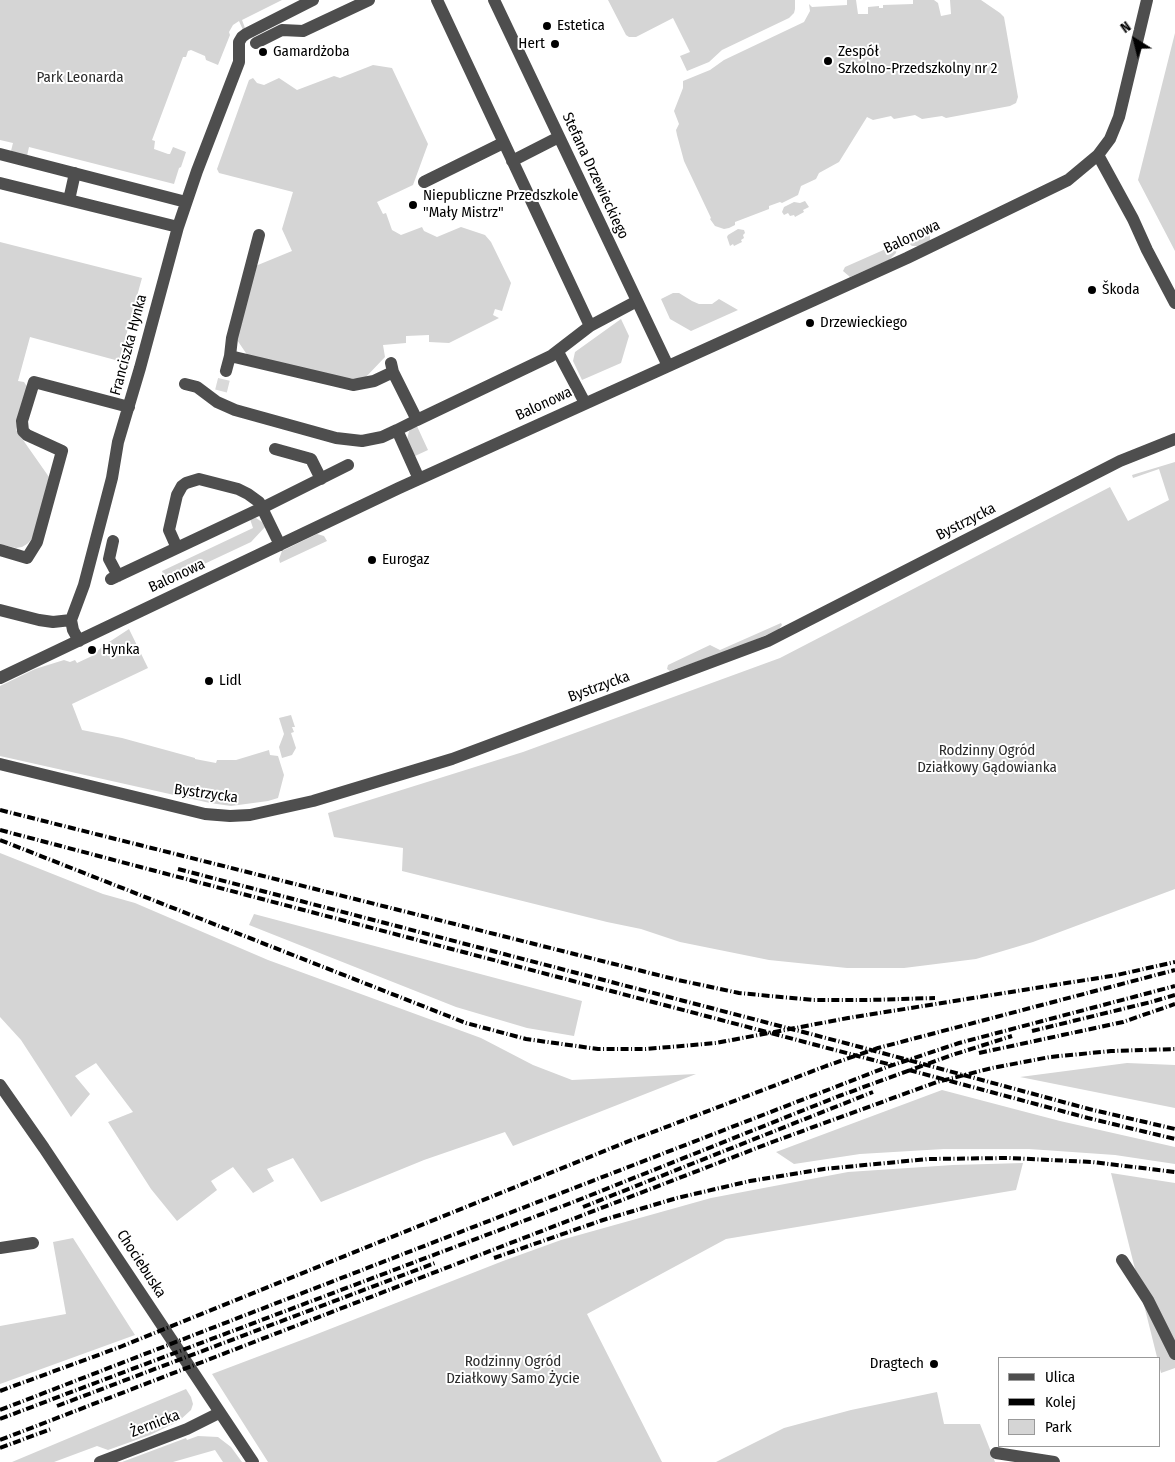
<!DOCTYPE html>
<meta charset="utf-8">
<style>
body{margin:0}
#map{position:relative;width:1175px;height:1462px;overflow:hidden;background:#fff;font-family:"Fira Sans Condensed",sans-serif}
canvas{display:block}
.legend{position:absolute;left:998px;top:1357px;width:162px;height:90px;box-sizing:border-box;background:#fff;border:1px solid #999;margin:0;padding:6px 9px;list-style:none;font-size:15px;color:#000}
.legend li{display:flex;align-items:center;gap:10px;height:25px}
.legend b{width:25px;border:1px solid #999}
.north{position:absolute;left:1110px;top:15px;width:50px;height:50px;-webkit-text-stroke:4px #fff;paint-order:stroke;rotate:324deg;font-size:14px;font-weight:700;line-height:20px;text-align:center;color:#000}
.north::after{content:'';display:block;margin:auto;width:18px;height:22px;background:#000;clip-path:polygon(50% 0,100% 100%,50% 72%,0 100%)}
</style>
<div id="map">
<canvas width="1175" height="1462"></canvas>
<ul class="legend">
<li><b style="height:6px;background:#4e4e4e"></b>Ulica</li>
<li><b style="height:6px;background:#000"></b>Kolej</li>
<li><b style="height:14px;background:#d5d5d5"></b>Park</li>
</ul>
<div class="north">N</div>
</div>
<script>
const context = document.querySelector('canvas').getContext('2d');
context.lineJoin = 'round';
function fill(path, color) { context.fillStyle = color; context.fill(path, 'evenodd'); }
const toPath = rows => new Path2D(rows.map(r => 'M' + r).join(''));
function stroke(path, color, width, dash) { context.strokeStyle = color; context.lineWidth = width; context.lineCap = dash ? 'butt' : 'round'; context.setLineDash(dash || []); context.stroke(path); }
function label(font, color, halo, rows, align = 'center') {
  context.font = font + ' "Fira Sans Condensed",sans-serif'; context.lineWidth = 4; context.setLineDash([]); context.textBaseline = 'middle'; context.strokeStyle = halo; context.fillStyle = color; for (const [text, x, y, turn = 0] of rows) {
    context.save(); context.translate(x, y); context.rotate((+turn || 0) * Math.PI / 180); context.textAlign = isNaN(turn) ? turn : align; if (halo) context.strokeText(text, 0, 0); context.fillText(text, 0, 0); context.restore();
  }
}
fill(toPath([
 [0,0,282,0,242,20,245,28,243,30,239,21,233,25,229,32,230,35,218,65,206,60,205,56,191,50,188,51,186,57,183,57,152,140,155,141,154,149,168,154,170,154,173,147,186,152,181,167,179,168,174,184,29,147,27,156,11,151,13,143,0,140],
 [608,0,795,0,795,9,794,13,789,18,722,50,709,62,687,71,680,56,690,52,673,18,636,37,629,37,626,35],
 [847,0,856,0,858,14,868,14,868,7,879,6,879,8,883,8,883,5,913,4,913,0,934,0,938,3,941,16,951,14,950,0,981,0,1000,13,1004,17,1018,97,1016,103,1010,106,946,118,942,116,922,119,915,115,894,119,891,116,873,120,867,117,839,162,819,173,816,179,801,186,798,195,782,203,780,202,769,206,769,209,735,222,735,225,729,228,724,229,715,226,710,219,711,218,684,161,677,135,676,130,679,124,674,111,683,88,683,81,710,70,724,60,804,22,810,11,809,4,812,7,847,5],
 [1175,33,1175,251,1138,180],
 [373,65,392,68,428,144,413,185,377,202,383,214,386,213,392,230,401,235,422,227,424,231,437,237,461,227,485,235,491,242,511,283,502,311,495,309,493,315,499,318,449,343,429,342,429,335,406,336,406,343,383,345,385,357,365,378,339,379,248,356,235,337,253,267,292,251,282,229,293,192,219,173,217,169,249,80,253,78,257,83,264,85,279,78,297,90,334,76,340,78],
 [805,201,809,207,803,210,804,212,795,217,794,215,790,216,788,213,784,215,782,212,784,207,794,202,800,203],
 [738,229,744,230,745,233,743,235,744,238,741,240,742,242,734,246,733,244,730,246,727,237,728,235],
 [927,230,930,231,930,241,920,246,912,246,905,240],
 [0,242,142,278,119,361,30,337,18,381,24,382,28,388,16,430,49,477,33,538,27,544,22,547,16,548,0,544],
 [897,244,896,253,889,260,850,277,843,271,845,267],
 [673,293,679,293,692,301,699,304,712,304,719,299,738,310,691,331,670,319,661,299],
 [621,319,629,336,621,363,582,380,573,361,575,352],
 [416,424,428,450,415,456,407,440,409,431],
 [1175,462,1175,889,1033,942,976,959,904,968,847,968,769,960,680,942,641,929,607,922,402,871,403,848,334,837,328,813,523,752,780,658,1110,487,1128,521,1169,500,1159,469,1133,478,1132,475],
 [256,518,262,522,265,527,251,542,170,580,165,578,162,571,253,528,250,519],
 [317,534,324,536,327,541,280,563,279,559,282,551],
 [781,623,782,625,778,630,738,647,670,671,667,669,668,665,710,645,720,650],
 [129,629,148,668,72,704,82,730,122,738,195,758,195,759,216,763,217,760,236,760,269,750,270,755,278,756,284,775,278,798,268,801,231,806,210,803,0,756,0,686,35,669,64,660,70,662,75,660,77,663,92,656,103,646],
 [291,715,295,727,292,727,294,732,291,733,296,748,292,755,282,758,279,747,284,734,279,718],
 [0,853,103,894,135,903,268,960,481,1038,533,1065,572,1080,696,1074,513,1146,505,1132,424,1160,321,1202,293,1158,267,1169,274,1181,253,1193,233,1167,211,1181,217,1190,177,1221,151,1189,108,1122,133,1112,96,1063,75,1076,90,1094,71,1117,21,1040,0,1017],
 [254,914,582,1001,574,1036,527,1028,456,1007,249,925],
 [1127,1063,1175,1065,1175,1108,1020,1077],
 [942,1090,1060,1121,1175,1147,1175,1164,1115,1155,1029,1149,944,1149,860,1154,794,1164,776,1152],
 [1023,1163,1016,1190,726,1239,587,1314,662,1462,268,1462,212,1374,307,1338,503,1261,561,1240,711,1198,848,1172,953,1165],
 [1111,1173,1175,1183,1175,1368,1161,1373],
 [73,1238,135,1335,0,1384,0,1326,66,1314,53,1242],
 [186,1389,191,1397,193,1404,191,1410,179,1421,150,1435,108,1450,97,1446,54,1462,12,1462],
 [937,1392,944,1424,980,1424,995,1462,716,1462,784,1428,851,1410],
 [198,1436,218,1437,231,1447,242,1462,223,1462,215,1450,173,1462,122,1462,186,1438,187,1440]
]), '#d5d5d5');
stroke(toPath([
 [221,391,226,371]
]), '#d9d9d9', 12, [12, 6]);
stroke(toPath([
 [437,0,590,326,637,301],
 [494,0,668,366],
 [256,43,282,30,303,31,369,0],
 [0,154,186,202],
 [1098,155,1133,219,1147,250,1175,303],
 [512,161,559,137],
 [424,182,503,143],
 [0,183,178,227],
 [69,200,75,173],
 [259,235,232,338,230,356,353,385,374,381,393,372],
 [558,352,585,403],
 [391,363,393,372,417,420,397,430,419,479],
 [226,371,230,356],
 [185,384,197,387,217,402,235,410,336,438,362,441,382,437,397,430],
 [417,420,551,356,590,326],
 [275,449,311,459,321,479],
 [113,541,109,559,118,576],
 [280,545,262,508,348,465],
 [0,550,27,558,37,542,62,451,27,435,23,431,22,421,34,382,129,407],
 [111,579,262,508,259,502,248,494,238,489,199,479,186,483,182,486,177,495,169,530,177,548],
 [0,610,39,620,53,622,71,620],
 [79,641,73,630,71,620,84,585,112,478,118,442,140,368,178,227,197,171,239,62,239,42,242,37,246,34,313,0],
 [0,678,399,488,907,258,1068,180,1098,155,1110,139,1119,117,1147,0],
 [0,764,205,814,230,816,250,815,313,801,452,759,768,641,1120,461,1175,439],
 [0,1085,44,1148,253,1462],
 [0,1248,33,1243],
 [1122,1260,1148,1300,1175,1354],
 [996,1453,1054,1462],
 [100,1462,187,1429,219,1413]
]), '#4e4e4e', 12);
stroke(toPath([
 [0,810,678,980,739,993,813,1000,869,1000,935,998],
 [0,830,892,1065],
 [0,840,466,1023,526,1039,598,1049,646,1049,716,1043,848,1018,1117,975,1175,962],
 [178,869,849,1044,1089,1109,1175,1129],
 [1032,1031,1151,1002,1175,995],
 [979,1053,1123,1022,1175,1004],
 [909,1070,1088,1118,1175,1139],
 [583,1207,873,1092],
 [494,1258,603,1220,677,1198,750,1181,824,1169,928,1159,1009,1158,1092,1162,1175,1172],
 [0,1391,120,1347,624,1143,826,1066,878,1048,1175,970],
 [57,1406,435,1263],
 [0,1410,887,1067,959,1043,1175,986],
 [0,1419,571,1203,839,1096,949,1056,1012,1036],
 [0,1440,775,1141,937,1082,992,1068,1050,1057,1111,1051,1175,1049],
 [0,1448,51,1429]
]), '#000', 4, [8, 2.5, 1, 2.5]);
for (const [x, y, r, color] of [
 [547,26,5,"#000"],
 [555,44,5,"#000"],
 [263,52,5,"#000"],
 [828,61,5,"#000"],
 [413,205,5,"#000"],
 [1092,290,5,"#000"],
 [810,323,5,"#000"],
 [372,560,5,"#000"],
 [92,650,5,"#000"],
 [209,681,5,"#000"],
 [934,1364,5,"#000"]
]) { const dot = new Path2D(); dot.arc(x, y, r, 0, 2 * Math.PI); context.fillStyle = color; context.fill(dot); stroke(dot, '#fff', 2); }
label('15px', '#000', '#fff', [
 ["Estetica",557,26],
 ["Hert",545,44,"right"],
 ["Gamardżoba",273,52],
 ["Zespół",838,52],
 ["Szkolno-Przedszkolny nr 2",838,69],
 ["Niepubliczne Przedszkole",423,196],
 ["\"Mały Mistrz\"",423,213],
 ["Škoda",1102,290],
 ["Drzewieckiego",820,323],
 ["Eurogaz",382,560],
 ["Hynka",102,650],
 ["Lidl",219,681],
 ["Dragtech",924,1364,"right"]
], 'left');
label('15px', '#2c2c2c', '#fff', [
 ["Park Leonarda",80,78],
 ["Rodzinny Ogród",987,751],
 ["Działkowy Gądowianka",987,768],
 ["Rodzinny Ogród",513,1362],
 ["Działkowy Samo Życie",513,1379]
]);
label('15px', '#000', '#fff', [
 ["Stefana Drzewieckiego",595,176,65],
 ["Balonowa",912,237,-25],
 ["Franciszka Hynka",129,345,-75],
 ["Balonowa",544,404,-25],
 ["Bystrzycka",966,522,-27],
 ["Balonowa",177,576,-25],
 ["Bystrzycka",599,687,-20],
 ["Bystrzycka",206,794,8],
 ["Chociebuska",141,1264,57],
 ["Żernicka",155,1424,-21]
]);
</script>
